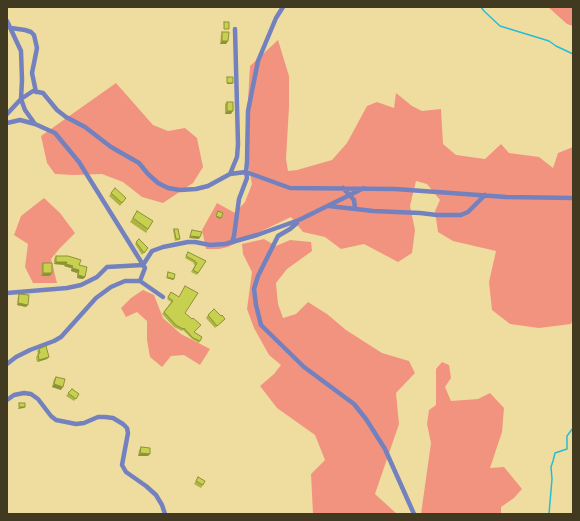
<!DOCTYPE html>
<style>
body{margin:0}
#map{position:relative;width:580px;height:521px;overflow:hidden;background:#efdda0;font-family:Arial,sans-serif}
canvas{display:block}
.frame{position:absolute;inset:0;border:8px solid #413a21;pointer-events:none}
</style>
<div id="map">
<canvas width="580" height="521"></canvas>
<div class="frame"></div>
</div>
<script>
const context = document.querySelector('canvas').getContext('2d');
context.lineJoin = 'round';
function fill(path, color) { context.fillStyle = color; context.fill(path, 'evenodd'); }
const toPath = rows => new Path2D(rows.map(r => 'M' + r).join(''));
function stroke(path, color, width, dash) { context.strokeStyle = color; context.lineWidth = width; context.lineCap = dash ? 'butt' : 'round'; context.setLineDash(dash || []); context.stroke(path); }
fill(toPath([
 [548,7,573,7,573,26,567,24],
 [278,40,289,76,289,107,286,159,288,171,297,170,332,160,347,143,367,106,377,102,394,108,396,93,412,106,422,111,441,109,443,144,456,155,485,159,501,144,509,153,539,157,553,168,558,153,573,147,573,318,571,324,539,328,510,324,492,310,489,282,496,251,453,241,438,232,435,211,440,200,427,184,416,181,410,206,415,230,412,253,398,262,364,244,341,249,325,237,303,232,291,217,228,247,219,249,206,249,202,230,217,203,235,213,245,202,252,184,245,151,250,66],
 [116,83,153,125,168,131,185,128,197,138,203,167,193,183,163,203,142,197,123,182,102,174,74,175,55,174,47,163,41,136],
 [44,198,60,213,75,233,60,248,51,259,57,283,33,283,25,267,28,244,14,235,21,216],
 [264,239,276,246,290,240,311,242,312,251,287,269,276,283,278,304,283,318,296,314,308,302,327,314,346,330,382,353,409,361,415,373,396,393,399,424,375,494,397,514,313,514,311,474,325,460,315,435,277,408,260,386,274,374,281,365,269,355,254,328,247,309,252,272,243,254,242,244],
 [143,290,154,295,163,318,181,334,210,349,200,365,184,355,171,356,162,367,150,357,147,340,147,321,137,312,126,317,121,308,131,298],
 [442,362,449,365,451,378,445,387,451,401,478,399,490,393,504,408,502,432,490,468,504,467,522,489,514,498,501,507,501,514,421,514,431,443,427,424,429,410,436,405,436,369]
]), '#f2937f');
stroke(toPath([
 [481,7,484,11,500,26,549,41,556,46,573,54],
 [549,514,552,479,551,467,553,461,555,453,567,449,567,436,573,428]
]), '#26bcd6', 1.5);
stroke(toPath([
 [283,7,276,18,258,61,248,111,247,162,246,172,290,188,395,189,506,197,573,198],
 [7,21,21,51,22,80,21,99,7,114],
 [11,28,25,30,31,32,34,35,37,48,32,73,36,92],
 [7,123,20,120,35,124],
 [230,174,237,157,238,144,235,29],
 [343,188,354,200,355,208],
 [329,206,373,211,420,213,437,215,461,215,468,212,485,195],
 [297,223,290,229,278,236,258,276,254,289,256,305,261,325,304,367,354,404,366,419,385,449,414,514],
 [7,293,67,288,81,285,97,277,107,267,143,265,152,251,163,247,188,242,195,242,210,245,225,244,257,235,299,220,364,188],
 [163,297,140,281,145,268,79,162,55,133,35,124,25,110,21,99,33,91,43,93,57,110,66,117,85,127,111,147,139,163,148,174,158,183,168,188,180,190,196,189,208,186,230,174,246,172,247,178,239,199,234,236,232,242],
 [7,364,16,357,30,350,54,341,61,337,96,298,111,287,125,281,140,281],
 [7,400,14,395,24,393,31,394,38,399,51,416,56,420,76,424,84,423,98,417,105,417,113,418,123,424,127,428,128,433,122,465,126,472,146,486,156,495,162,505,165,514]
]), '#7382bf', 4.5);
fill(toPath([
 [222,32,228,41,226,44,220,44,221,35],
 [227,102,231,114,225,114,225,104],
 [111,193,126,198,120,206,109,196],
 [137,211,153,221,146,233,130,222],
 [174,229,180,239,179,240,175,241,173,230],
 [139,239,148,248,142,255,135,244],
 [188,252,206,261,197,275,191,272,195,265,193,264,194,263,185,258],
 [56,256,79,265,85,277,83,279,77,278,77,273,71,271,71,268,64,266,65,265,54,264,54,259],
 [43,263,52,273,50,276,41,276,41,266],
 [171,292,185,313,194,333,202,337,199,343,192,339,183,330,182,331,174,327,162,314,171,302,167,299],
 [19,294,26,307,17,305,18,296],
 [208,315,221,316,225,319,223,321,215,328,206,318],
 [39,349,49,357,47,359,37,362,36,357,38,354,37,351],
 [56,377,61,390,52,387,54,379],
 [72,389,79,394,74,401,66,396],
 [141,447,148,456,138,456,139,450],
 [198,477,203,485,201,488,194,484]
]), '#acb444');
fill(toPath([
 [222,41,228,41,226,44,220,44],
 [227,83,233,83,232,84,227,84],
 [227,111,233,111,231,114,225,114],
 [216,216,221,218,220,219,216,217],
 [190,236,200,237,199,239,189,238],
 [56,262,67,262,65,265,54,264],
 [66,264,73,266,71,268,64,266],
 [72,268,79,270,77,273,71,271],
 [43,273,52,273,50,276,41,276],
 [78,275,85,277,83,279,77,278],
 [167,277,174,279,173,280,166,278],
 [18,303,28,305,26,307,17,305],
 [49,357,47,359,37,362,39,360],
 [54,384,63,387,61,390,52,387],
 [19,407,25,407,24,408,18,409],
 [140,453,150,454,148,456,138,456]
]), '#8c9237');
const building = toPath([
 [224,22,229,22,229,29,224,29,224,22],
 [222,32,229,32,228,41,222,41,222,32],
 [227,77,233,77,233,83,227,83,227,77],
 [227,102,233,102,233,111,227,111,227,102],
 [115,188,126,198,122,203,111,193,115,188],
 [137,211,153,221,148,229,133,218,137,211],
 [218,211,223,213,221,218,216,216,218,211],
 [174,229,178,229,180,239,176,239,174,229],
 [192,230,202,232,200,237,190,236,192,230],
 [139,239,148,248,144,253,136,242,139,239],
 [188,252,206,261,198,273,193,270,197,263,195,262,195,261,186,256,188,252],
 [56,256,68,256,81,260,79,265,87,267,85,277,78,275,79,270,72,268,73,266,66,264,67,262,56,262,56,256],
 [43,263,52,263,52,273,43,273,43,263],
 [168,272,175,274,174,279,167,277,168,272],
 [185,286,198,293,185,313,192,319,193,318,201,325,194,332,202,337,200,341,193,338,184,328,183,329,176,325,164,312,173,301,168,297,171,292,179,297,185,286],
 [19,294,29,295,28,305,18,303,19,294],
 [214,309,221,316,222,315,225,319,217,326,208,315,214,309],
 [46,346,49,357,39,360,38,354,40,353,39,349,46,346],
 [56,377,65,379,63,387,54,384,56,377],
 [72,389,79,394,76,399,68,393,72,389],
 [19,403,25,403,25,407,19,407,19,403],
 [141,447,150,448,150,454,140,453,141,447],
 [198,477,205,481,203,485,196,481,198,477]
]);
fill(building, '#c8d14f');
stroke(building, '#8c9237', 1);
</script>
